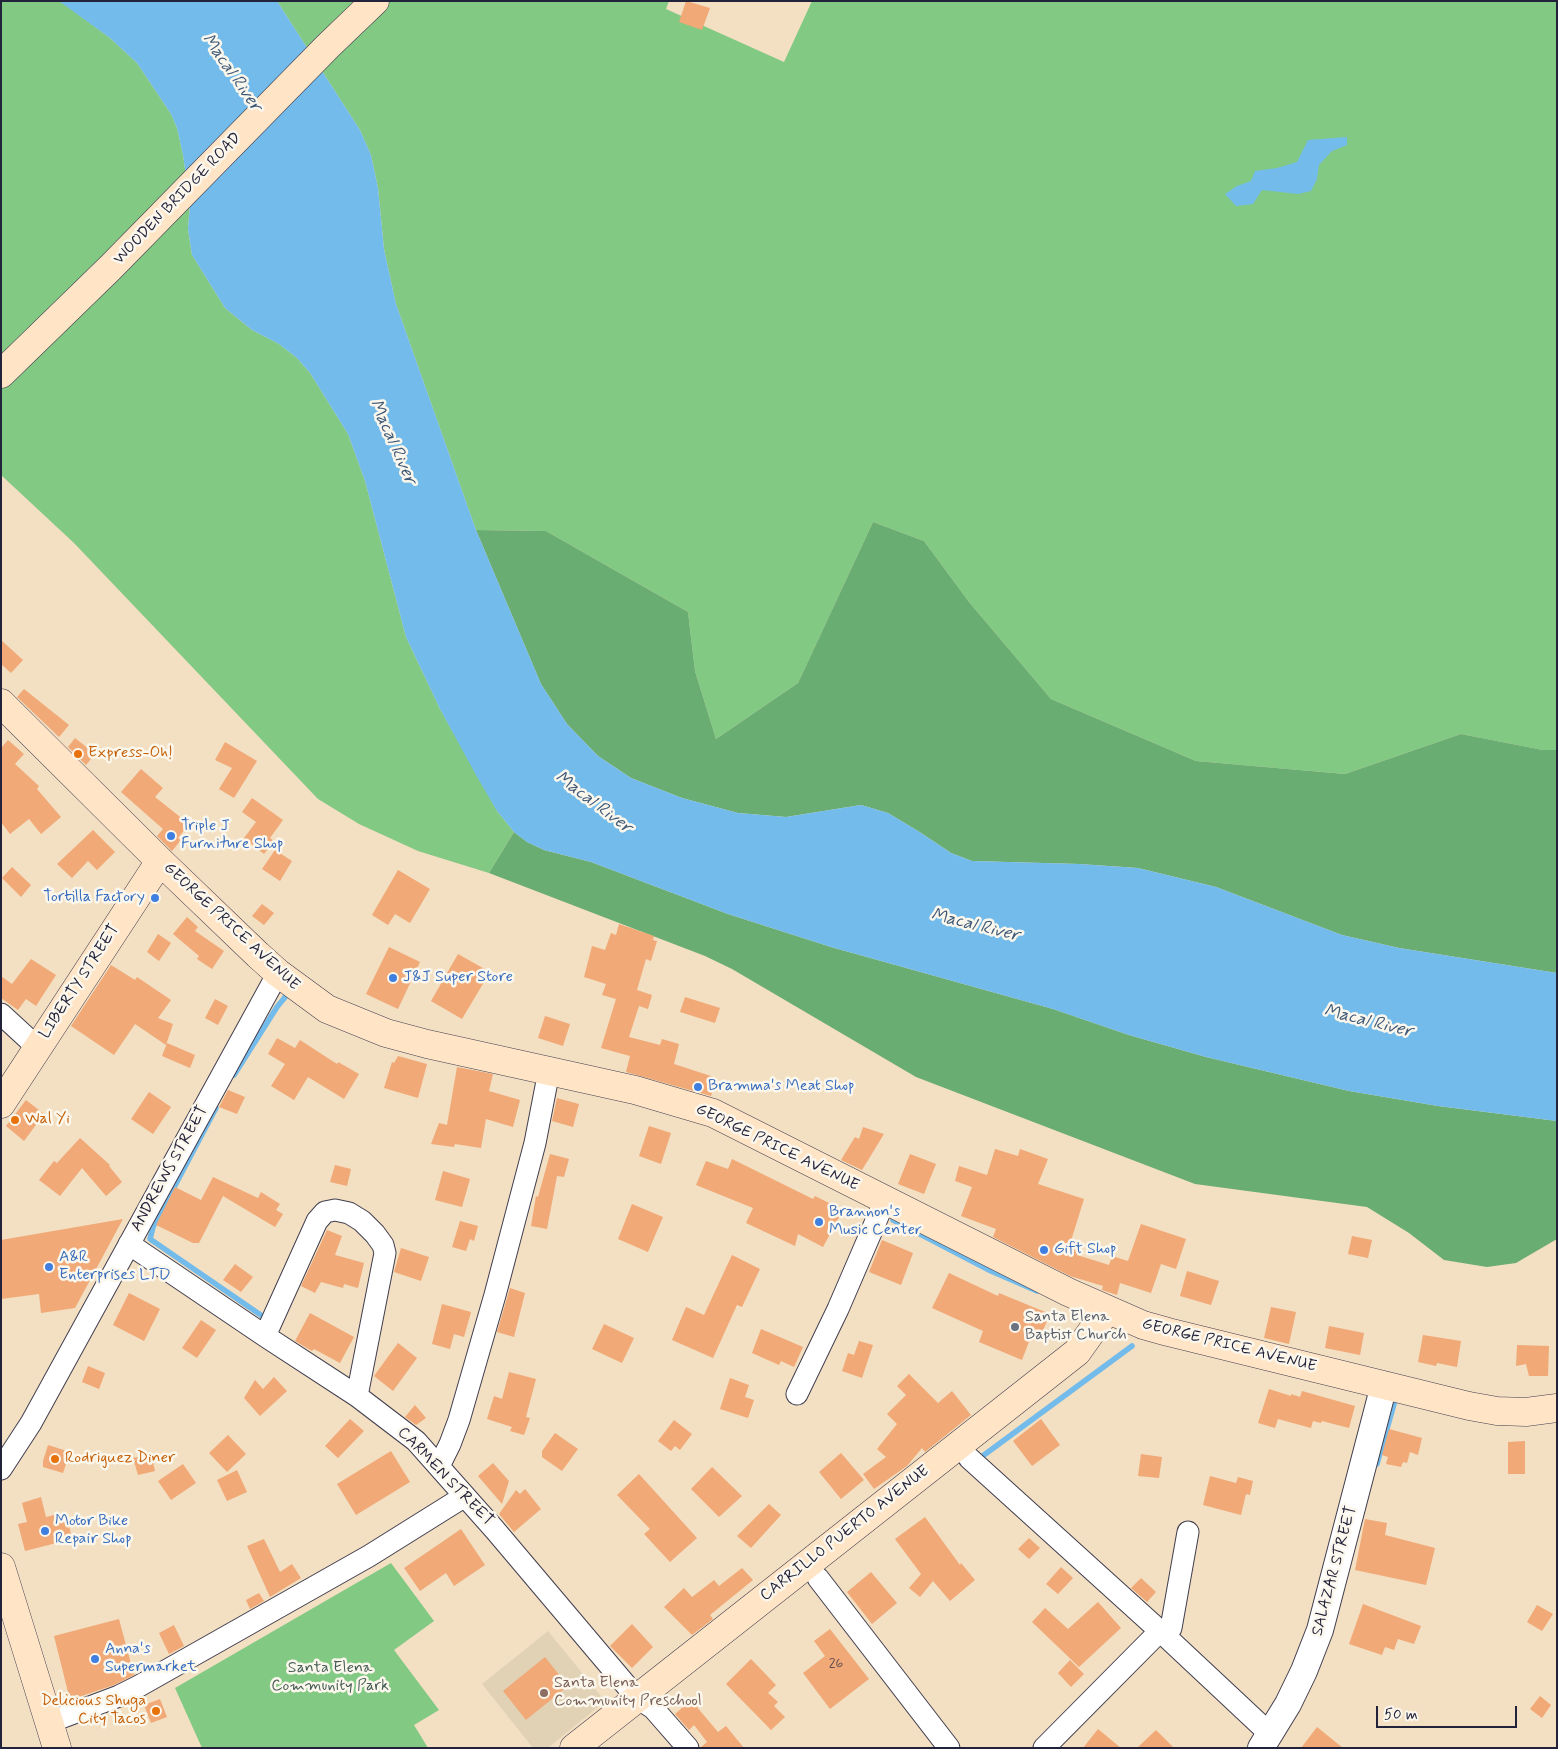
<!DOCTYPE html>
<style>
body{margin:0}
#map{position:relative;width:1558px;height:1749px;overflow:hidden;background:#f3dfc2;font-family:Mynerve,sans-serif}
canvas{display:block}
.frame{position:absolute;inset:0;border:2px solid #22223b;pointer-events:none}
.scale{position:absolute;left:1376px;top:1706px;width:141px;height:22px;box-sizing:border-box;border:2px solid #22223b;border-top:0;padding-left:6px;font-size:15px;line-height:18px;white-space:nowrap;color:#22223b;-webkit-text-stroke:4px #fbf7ec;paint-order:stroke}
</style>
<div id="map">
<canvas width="1558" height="1749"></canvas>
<div class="frame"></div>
<div class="scale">50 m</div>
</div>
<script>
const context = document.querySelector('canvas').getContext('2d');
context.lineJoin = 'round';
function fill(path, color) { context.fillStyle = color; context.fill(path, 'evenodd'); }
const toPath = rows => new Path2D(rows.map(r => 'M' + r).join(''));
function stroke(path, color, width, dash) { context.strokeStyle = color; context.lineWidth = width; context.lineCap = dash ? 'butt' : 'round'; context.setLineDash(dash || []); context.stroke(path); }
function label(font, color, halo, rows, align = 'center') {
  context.font = font + ' Mynerve,sans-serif'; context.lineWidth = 5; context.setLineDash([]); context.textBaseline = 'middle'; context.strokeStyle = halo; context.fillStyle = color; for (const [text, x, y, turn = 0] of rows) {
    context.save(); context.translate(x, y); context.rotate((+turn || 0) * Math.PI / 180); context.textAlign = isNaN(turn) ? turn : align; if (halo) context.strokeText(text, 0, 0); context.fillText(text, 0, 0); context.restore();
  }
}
fill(toPath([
 [548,1631,605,1701,548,1748,533,1748,482,1684]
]), '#e1d2b5');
fill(toPath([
 [1,1,59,1,64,4,110,38,137,63,171,114,177,128,183,155,190,204,188,229,192,255,225,308,252,330,279,344,297,358,310,373,348,434,365,481,406,637,440,709,497,811,514,832,489,873,418,851,359,824,318,799,74,543,1,475],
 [277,1,669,1,666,9,784,62,812,1,1557,1,1557,750,1543,750,1461,734,1345,774,1196,761,1051,699,969,602,924,541,873,522,798,683,716,739,695,671,688,612,546,531,476,530,396,304,384,249,378,188,371,155,360,130],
 [391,1563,434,1621,394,1650,439,1710,414,1725,428,1748,202,1748,175,1688]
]), '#82c984');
fill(toPath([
 [873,522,924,541,969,602,1051,699,1196,761,1345,774,1461,734,1543,750,1557,750,1557,973,1399,948,1342,935,1216,887,1138,868,1079,864,972,861,951,853,918,831,888,813,861,805,786,817,738,813,682,798,631,778,598,756,567,724,541,684,476,530,546,531,688,612,695,671,716,739,798,683],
 [514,832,527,842,544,850,591,862,728,914,831,947,1053,1009,1129,1035,1206,1057,1349,1091,1438,1106,1557,1121,1557,1239,1516,1263,1487,1267,1444,1260,1409,1233,1367,1207,1195,1184,916,1077,732,969,705,956,489,873]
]), '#69ad72');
fill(toPath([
 [59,1,277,1,360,130,371,155,378,188,384,249,396,304,476,530,541,684,567,724,598,756,631,778,682,798,738,813,786,817,861,805,888,813,918,831,951,853,972,861,1079,864,1138,868,1216,887,1342,935,1399,948,1557,973,1557,1121,1438,1106,1349,1091,1206,1057,1129,1035,1053,1009,831,947,728,914,591,862,544,850,527,842,514,832,497,811,476,775,440,709,406,637,365,481,348,434,310,373,297,358,279,344,252,330,225,308,192,255,188,229,190,204,183,155,177,128,171,114,137,63,110,38],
 [1347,137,1347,145,1332,151,1319,165,1317,179,1311,191,1298,194,1262,190,1253,204,1236,206,1225,194,1237,186,1251,181,1255,171,1277,168,1297,162,1308,140]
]), '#72bbea');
stroke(toPath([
 [234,1075,277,1007,286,996,291,993],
 [216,1108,153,1227,150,1239,268,1320],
 [893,1220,991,1271,1037,1291],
 [984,1455,1132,1346],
 [1377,1464,1396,1397]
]), '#72bbea', 5.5);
fill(toPath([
 [686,1,710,8,702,30,679,22],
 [1,640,23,660,11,673,1,664],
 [24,689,69,725,59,737,17,697],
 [75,738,95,754,86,765,68,747],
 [8,740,24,754,15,764,39,786,37,789,61,817,41,834,29,819,10,834,1,822,1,748],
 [225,742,257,761,234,798,219,789,232,768,215,760],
 [141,769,163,788,155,797,189,824,178,838,181,840,172,851,157,836,163,829,121,792],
 [252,798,283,820,270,838,274,841,264,854,244,838,256,822,242,812],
 [93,830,115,852,97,870,88,861,72,878,57,864],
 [275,850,292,861,280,881,262,869],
 [12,867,31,885,21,897,2,878],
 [398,870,430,889,410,923,395,914,388,925,372,915],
 [262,904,274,913,264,925,252,916],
 [187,917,198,927,195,931,224,951,212,969,197,959,199,956,173,934],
 [619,924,654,936,653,940,657,941,651,961,646,959,637,990,652,995,648,1009,639,1006,629,1037,660,1045,662,1039,679,1044,674,1064,717,1078,711,1096,626,1072,630,1056,601,1048,616,999,602,995,606,984,584,977,592,946,605,950,611,933,616,935],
 [158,934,171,943,159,961,147,952],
 [389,947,420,962,398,1009,366,994],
 [458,954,490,972,462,1019,431,1001],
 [31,959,56,975,36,1006,26,999,18,1010,1,998,1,976,12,984],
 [111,965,135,980,137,977,171,1000,158,1018,173,1024,166,1045,135,1024,114,1055,71,1026],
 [685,997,720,1008,715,1023,680,1012],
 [215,999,228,1006,218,1025,205,1018],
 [545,1016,570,1024,563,1046,538,1038],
 [277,1038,295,1048,300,1040,337,1064,338,1062,359,1074,344,1099,308,1077,294,1100,271,1086,285,1064,268,1054],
 [167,1043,195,1055,190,1068,162,1056],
 [398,1056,427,1064,418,1098,384,1088,392,1062,394,1063],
 [457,1067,493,1074,489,1091,520,1100,513,1127,486,1119,481,1148,455,1144,454,1147,431,1144,439,1123,447,1125],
 [228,1090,245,1097,237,1114,219,1107],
 [149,1092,171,1107,153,1134,131,1119],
 [557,1098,579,1104,573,1127,552,1121],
 [26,1100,44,1114,24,1141,6,1126],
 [649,1126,671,1133,661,1164,639,1156],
 [863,1127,884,1134,862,1170,841,1160,855,1137,859,1139],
 [80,1138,110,1165,109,1166,122,1182,106,1196,82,1168,60,1196,39,1180,54,1161,57,1163],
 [995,1149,1018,1156,1020,1149,1048,1159,1038,1184,1084,1199,1070,1244,1079,1247,1077,1255,1109,1265,1112,1256,1128,1261,1141,1224,1186,1239,1176,1269,1161,1264,1151,1293,1120,1283,1117,1295,1102,1290,1103,1286,1070,1276,993,1237,996,1229,961,1216,972,1187,955,1181,959,1166,987,1175],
 [550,1154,569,1159,564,1177,557,1176,547,1229,531,1226,536,1196,538,1197],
 [910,1154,936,1164,924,1194,898,1184],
 [732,1159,813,1199,815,1196,843,1210,823,1247,798,1234,795,1246,746,1223,753,1208,696,1185,706,1161,728,1169],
 [335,1165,351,1169,347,1186,330,1182],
 [443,1171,470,1179,462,1207,435,1200],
 [213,1177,258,1198,261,1192,280,1204,276,1210,283,1214,275,1227,223,1196,199,1243,193,1243,156,1225,175,1187,201,1200],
 [632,1204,663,1217,648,1252,618,1239],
 [123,1219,75,1308,41,1313,39,1294,1,1299,1,1240],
 [460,1221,478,1226,474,1241,470,1239,466,1251,452,1247],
 [327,1230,342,1236,335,1255,364,1263,358,1288,344,1284,343,1288,321,1282,315,1293,301,1286],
 [1352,1236,1372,1240,1368,1258,1348,1254],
 [882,1240,913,1253,901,1285,869,1272],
 [401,1248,429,1257,421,1281,394,1272],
 [732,1255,760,1269,742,1307,737,1305,713,1358,672,1340,686,1307,704,1315],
 [235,1264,253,1277,241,1292,223,1280],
 [1187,1271,1219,1281,1211,1305,1180,1296],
 [949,1273,998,1296,999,1293,1050,1314,1038,1342,1030,1339,1022,1360,979,1342,983,1331,932,1308],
 [510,1288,525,1293,514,1337,497,1332],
 [129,1293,160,1309,144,1341,113,1325],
 [442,1304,471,1312,464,1337,454,1334,450,1349,432,1344],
 [1271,1307,1296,1312,1289,1344,1264,1338],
 [310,1313,354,1337,340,1363,314,1349,312,1351,295,1341],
 [201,1320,216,1330,197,1358,182,1348],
 [604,1324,634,1338,622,1363,592,1349],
 [1329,1326,1364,1333,1360,1355,1325,1348],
 [761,1329,803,1347,794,1367,781,1361,779,1365,752,1353],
 [1423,1335,1461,1341,1457,1367,1437,1363,1436,1366,1418,1362],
 [859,1341,873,1345,862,1378,842,1371,848,1353,854,1355],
 [398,1343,417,1358,393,1391,374,1376],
 [1517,1345,1549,1346,1548,1376,1529,1376,1526,1364,1516,1366],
 [88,1366,105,1373,99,1389,82,1382],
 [509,1372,536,1379,526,1417,530,1418,524,1435,510,1431,512,1427,487,1419,494,1396,502,1399],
 [909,1374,938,1403,952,1391,971,1415,925,1452,922,1448,907,1466,874,1489,863,1474,886,1457,877,1449,897,1424,887,1414,906,1395,897,1386],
 [274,1377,287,1391,260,1416,244,1398,255,1380,263,1389],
 [730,1378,749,1385,745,1397,754,1400,748,1418,720,1409],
 [1269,1389,1291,1396,1291,1394,1300,1397,1302,1391,1355,1406,1349,1428,1322,1421,1321,1423,1313,1421,1311,1428,1278,1419,1275,1428,1258,1423],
 [415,1405,426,1418,416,1425,405,1417],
 [350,1419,364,1431,338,1458,325,1446],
 [1041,1419,1060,1445,1032,1466,1013,1441],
 [674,1420,692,1434,680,1450,675,1446,671,1451,658,1441],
 [1389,1429,1422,1438,1418,1455,1410,1452,1407,1463,1403,1462,1401,1467,1386,1464,1388,1457,1382,1455],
 [555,1433,578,1449,562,1471,542,1457,542,1451],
 [228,1435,246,1454,227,1472,209,1453],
 [1525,1441,1525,1474,1508,1474,1508,1442],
 [48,1445,70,1452,63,1473,43,1467,43,1461],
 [391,1451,410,1482,356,1515,337,1484],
 [841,1453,864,1480,841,1499,819,1472],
 [151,1454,155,1471,138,1475,133,1458],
 [1141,1454,1162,1457,1159,1478,1138,1476],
 [493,1463,509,1481,502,1504,478,1476],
 [183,1464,196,1483,171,1500,158,1481],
 [712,1467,742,1496,719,1517,691,1489],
 [237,1470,247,1492,227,1501,217,1480],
 [639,1474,697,1538,670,1562,644,1534,650,1529,617,1495],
 [1210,1476,1236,1483,1238,1477,1253,1481,1250,1495,1246,1494,1241,1515,1203,1505],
 [525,1489,541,1509,514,1532,499,1514,516,1490,520,1494],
 [41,1497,46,1517,66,1512,72,1539,25,1551,18,1524,27,1522,22,1503],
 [769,1504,781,1515,751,1548,737,1536],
 [925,1517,960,1565,961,1563,975,1580,950,1601,933,1581,920,1597,909,1588,921,1574,895,1539],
 [1365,1519,1387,1523,1385,1535,1435,1548,1426,1585,1355,1570],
 [461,1529,485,1565,454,1586,446,1573,420,1591,404,1568],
 [1029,1538,1040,1548,1029,1559,1018,1549],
 [264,1539,280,1572,292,1564,301,1578,270,1597,247,1546],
 [1061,1567,1073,1578,1058,1594,1046,1584],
 [742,1568,753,1580,710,1615,713,1619,692,1635,664,1607,684,1588,692,1597,714,1580,719,1586],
 [871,1572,897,1603,872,1624,847,1592],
 [1141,1578,1156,1592,1147,1602,1131,1588],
 [259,1593,264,1601,250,1609,246,1600],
 [1098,1602,1121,1628,1079,1667,1032,1622,1045,1608,1068,1629],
 [1363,1604,1421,1626,1414,1644,1398,1639,1394,1650,1385,1647,1382,1655,1349,1644],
 [1537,1605,1553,1614,1542,1631,1527,1622],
 [119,1619,134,1675,114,1685,70,1700,54,1636],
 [632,1624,653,1647,632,1668,610,1646],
 [174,1625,184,1646,169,1654,159,1633],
 [830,1629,869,1679,830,1709,803,1673,825,1656,814,1641],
 [545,1657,568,1686,526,1720,503,1691],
 [751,1659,776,1685,768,1693,778,1702,774,1706,785,1717,771,1730,726,1684],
 [1070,1660,1084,1674,1071,1687,1058,1673],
 [1540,1696,1551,1705,1542,1718,1530,1709],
 [160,1699,167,1717,151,1723,144,1705],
 [691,1700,718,1732,726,1726,744,1748,700,1748,707,1742,694,1725,689,1730,675,1714],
 [1317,1727,1343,1748,1301,1748],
 [1098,1729,1121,1748,1083,1748],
 [1156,1730,1174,1748,1137,1748]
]), '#f0a977');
const minor = toPath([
 [1,1014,38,1048],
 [129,1244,265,1336,357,1396,416,1441,495,1530,637,1698,653,1708,688,1748],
 [265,1336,317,1221,325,1212,335,1210,349,1213,362,1221,375,1234,383,1245,385,1253,357,1396],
 [797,1394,838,1309,885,1200],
 [969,1458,1160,1631,1270,1734],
 [439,1466,450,1444,459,1420,495,1295,535,1143,549,1071],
 [1,1469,31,1423,278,973],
 [818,1578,949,1748],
 [1165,1636,1171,1628,1188,1532],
 [50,1722,119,1696,139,1686,369,1556,465,1496],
 [1044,1748,1160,1631]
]);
const tertiary = toPath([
 [1261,1748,1288,1704,1304,1671,1320,1630,1384,1385]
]);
const secondary = toPath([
 [1,374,111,267,328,46,375,1],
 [1,703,160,861,258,955,278,973,327,1009,386,1033,427,1044,635,1090,713,1113,1068,1292,1143,1325,1168,1332,1469,1406,1497,1411,1526,1412,1557,1408],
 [1,1104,160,861],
 [1,1567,57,1748],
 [574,1748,1077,1352,1107,1310]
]);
stroke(minor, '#413e4f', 23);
stroke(tertiary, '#413e4f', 28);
stroke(secondary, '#413e4f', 29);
stroke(minor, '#fff', 21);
stroke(tertiary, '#fff', 26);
stroke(secondary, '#ffe4c6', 28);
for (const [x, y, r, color] of [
 [78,754,5,"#e8710a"],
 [171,836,5,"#3f7fe0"],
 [155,898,5,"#3f7fe0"],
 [393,978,5,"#3f7fe0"],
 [698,1087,5,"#3f7fe0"],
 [15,1120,5,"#e8710a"],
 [819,1222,5,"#3f7fe0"],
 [1044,1250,5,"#3f7fe0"],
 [49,1267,5,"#3f7fe0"],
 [1015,1327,5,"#6b7280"],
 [55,1459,5,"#e8710a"],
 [45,1531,5,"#3f7fe0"],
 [95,1659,5,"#3f7fe0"],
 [544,1693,5,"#8d6e63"],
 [156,1711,5,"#e8710a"]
]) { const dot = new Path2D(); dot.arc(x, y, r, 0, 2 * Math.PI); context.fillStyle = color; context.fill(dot); stroke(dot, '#fbf7ec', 2); }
label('14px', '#56444a', null, [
 ["26",836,1664]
]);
label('16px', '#22223b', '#fbf7ec', [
 ["WOODEN BRIDGE ROAD",178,199,-46],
 ["GEORGE PRICE AVENUE",231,927,43],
 ["LIBERTY STREET",80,982,-57],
 ["GEORGE PRICE AVENUE",777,1148,26],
 ["ANDREWS STREET",170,1169,-61],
 ["GEORGE PRICE AVENUE",1229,1346,14],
 ["CARMEN STREET",445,1477,46],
 ["CARRILLO PUERTO AVENUE",845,1534,-38],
 ["SALAZAR STREET",1335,1571,-75]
]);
label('16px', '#c56008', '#fbf7ec', [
 ["Express-Oh!",88,754],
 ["Wal Yi",25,1120],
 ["Rodriguez Diner",65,1459],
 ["Delicious Shuga",146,1702,"right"],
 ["City Tacos",146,1720,"right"]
], 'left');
label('16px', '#366cbe', '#fbf7ec', [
 ["Triple J",181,827],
 ["Furniture Shop",181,845],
 ["Tortilla Factory",145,898,"right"],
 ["J&J Super Store",403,978],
 ["Bramma's Meat Shop",708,1087],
 ["Brannon's",829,1213],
 ["Music Center",829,1231],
 ["Gift Shop",1054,1250],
 ["A&R",59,1258],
 ["Enterprises LTD",59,1276],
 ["Motor Bike",55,1522],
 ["Repair Shop",55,1540],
 ["Anna's",105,1650],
 ["Supermarket",105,1668]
], 'left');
label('16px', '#5b616d', '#fbf7ec', [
 ["Santa Elena",1025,1318],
 ["Baptist Church",1025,1336]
], 'left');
label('16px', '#445c55', '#fbf7ec', [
 ["Santa Elena",330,1669],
 ["Community Park",330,1687]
]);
label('16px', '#785e54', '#fbf7ec', [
 ["Santa Elena",554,1684],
 ["Community Preschool",554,1702]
], 'left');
label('italic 18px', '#3e5878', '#fbf7ec', [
 ["Macal River",231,73,55],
 ["Macal River",392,442,66],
 ["Macal River",593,803,37],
 ["Macal River",975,926,14],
 ["Macal River",1368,1022,14]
]);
</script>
